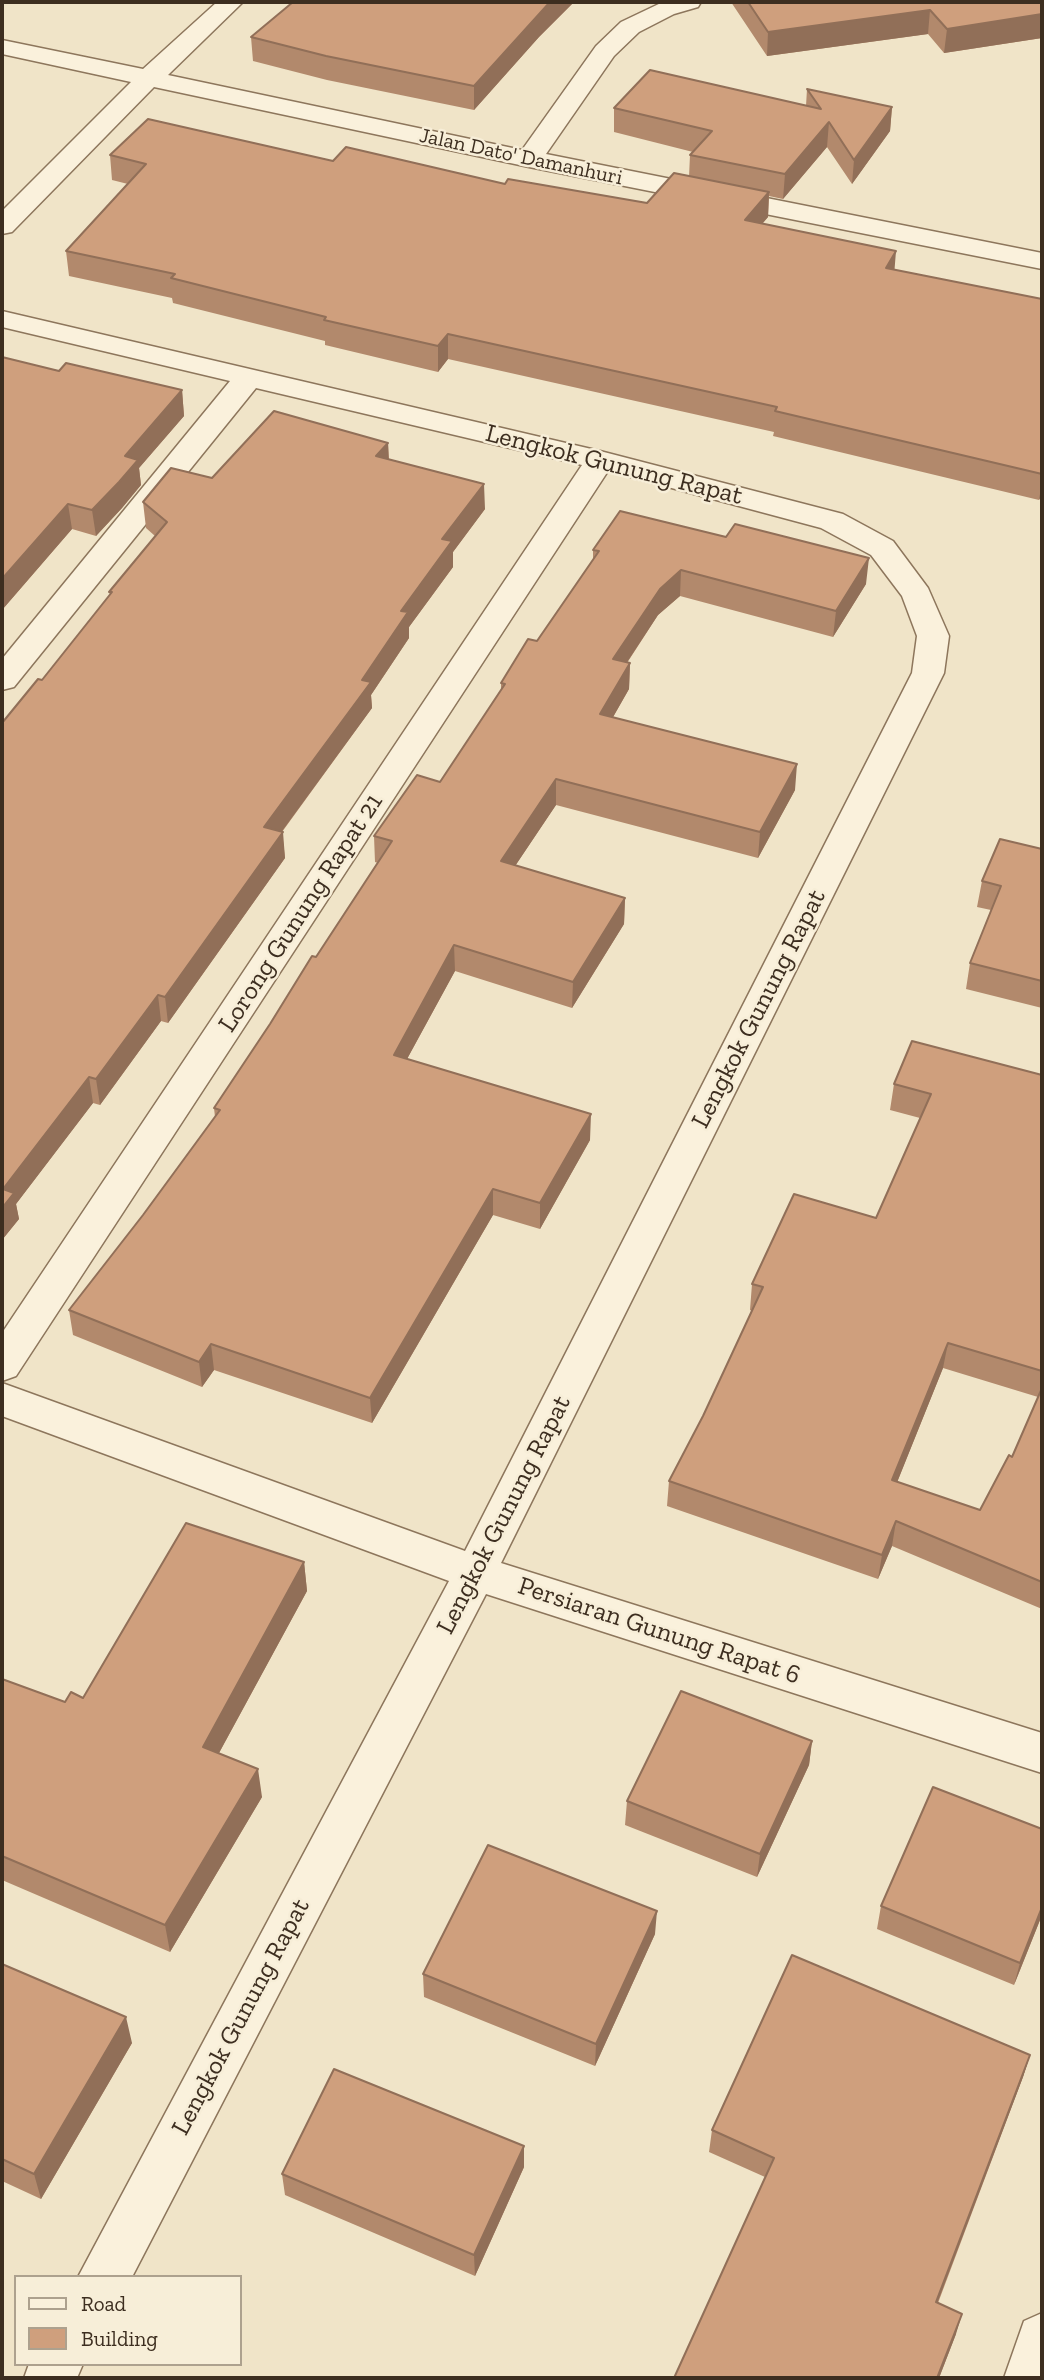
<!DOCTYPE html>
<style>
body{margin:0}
#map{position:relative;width:1044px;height:2380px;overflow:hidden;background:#f0e4c8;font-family:"Zilla Slab",serif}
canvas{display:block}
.frame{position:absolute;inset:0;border:4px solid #3d2e20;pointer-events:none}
.legend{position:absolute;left:14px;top:2275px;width:228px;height:91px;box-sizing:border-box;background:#f7eed8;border:2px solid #ada18e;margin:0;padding:9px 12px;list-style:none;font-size:21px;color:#3d2e20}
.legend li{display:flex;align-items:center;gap:14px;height:35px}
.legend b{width:35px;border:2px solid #ada18e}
</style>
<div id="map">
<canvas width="1044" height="2380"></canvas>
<div class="frame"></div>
<ul class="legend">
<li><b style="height:9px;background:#faf1dc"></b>Road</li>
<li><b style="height:19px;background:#cf9f7d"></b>Building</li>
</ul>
</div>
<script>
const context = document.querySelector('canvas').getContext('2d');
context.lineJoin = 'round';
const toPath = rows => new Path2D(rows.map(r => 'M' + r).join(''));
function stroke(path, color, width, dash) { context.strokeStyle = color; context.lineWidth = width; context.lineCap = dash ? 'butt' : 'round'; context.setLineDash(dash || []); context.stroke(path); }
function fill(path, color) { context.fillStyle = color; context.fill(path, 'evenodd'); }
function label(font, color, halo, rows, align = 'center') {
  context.font = font + ' "Zilla Slab",serif'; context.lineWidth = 5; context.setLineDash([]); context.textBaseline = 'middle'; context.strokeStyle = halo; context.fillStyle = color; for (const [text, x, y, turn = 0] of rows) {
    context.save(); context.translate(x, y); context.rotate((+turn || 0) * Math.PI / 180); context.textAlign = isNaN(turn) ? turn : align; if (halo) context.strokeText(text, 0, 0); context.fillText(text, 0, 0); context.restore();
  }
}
const minor = toPath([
 [217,2,243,2,168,75,522,150,596,46,621,22,663,2,701,2,698,7,674,14,639,32,614,56,546,154,1042,253,1042,269,529,167,154,87,12,232,2,234,2,211,131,82,2,54,2,40,143,69,217,2],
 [2,311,600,451,843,514,893,541,928,588,949,636,944,673,501,1563,1042,1733,1042,1773,486,1594,132,2277,78,2277,449,1581,2,1416,2,1383,465,1551,912,673,917,636,902,596,871,555,821,528,608,471,16,1376,2,1381,2,1333,582,465,256,388,14,687,2,690,2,659,230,381,2,327,2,311],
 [1042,2313,1042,2378,1004,2378,1024,2321,1042,2313],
 [29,2364,83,2364,77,2378,24,2378,29,2364]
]);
stroke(minor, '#8d765c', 3);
fill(minor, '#faf1dc');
fill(toPath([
 [293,2,574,2,539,37,474,110,327,80,253,61,251,37],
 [731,2,1042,2,1042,38,944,53,928,34,767,56],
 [807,89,892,107,890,131,852,184,827,147,783,199,769,196,768,217,762,224,894,270,1042,299,1042,495,1039,500,773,436,774,432,448,359,438,372,325,345,325,341,173,303,172,298,69,276,66,251,128,184,112,180,110,155,333,161,647,203,689,177,690,155,693,152,614,132,614,108,806,106],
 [2,357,59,371,182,390,184,416,139,468,141,485,122,508,96,536,72,529,2,610],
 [388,443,389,459,485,509,453,552,453,567,409,627,409,638,371,695,372,708,282,832,285,858,168,1023,161,1021,100,1105,93,1103,16,1204,19,1219,2,1240,42,680,110,595,109,592,155,536,146,528,143,502,212,478],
 [593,550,866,584,833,637,680,596,658,615,627,663,630,663,629,689,613,717,795,790,758,858,556,805,515,866,625,898,624,924,572,1008,455,971,407,1059,590,1140,540,1229,493,1215,372,1423,214,1370,202,1387,73,1335,69,1310,143,1215,215,1117,214,1108,316,957,378,863,375,862,374,836,440,782,501,691,501,683,537,641,593,560],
 [1042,849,1042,1008,966,989,970,963,991,910,977,907,982,881],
 [1042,1075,1042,1609,892,1546,878,1579,667,1506,669,1481,703,1416,752,1311,750,1310,752,1284,876,1218,920,1118,890,1110,894,1084],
 [943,1368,1038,1397,1012,1457,980,1510,897,1482],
 [304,1562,307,1591,219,1753,262,1797,170,1952,2,1880,2,1679,65,1702,83,1698],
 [812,1741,809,1765,757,1877,625,1825,627,1801],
 [1042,1829,1042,1915,1014,1985,877,1929,881,1906],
 [655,1934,595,2066,424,1997,423,1974],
 [2,1964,132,2043,41,2199,2,2181],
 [1030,2055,1023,2077,938,2303,956,2334,939,2378,674,2378,765,2177,709,2152,712,2130],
 [524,2167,475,2276,285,2195,282,2174]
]), '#b2896c');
fill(toPath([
 [550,2,574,2,539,37,474,110,474,86],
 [930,10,928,34,767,56,768,32],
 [1042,14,1042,38,944,53,947,29],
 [892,107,890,131,852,184,854,160],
 [829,122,827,147,783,199,785,174],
 [769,192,768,217,744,245,745,220],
 [896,251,894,276,886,268],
 [448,334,448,359,438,372,438,346],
 [182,390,184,416,139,468,141,485,122,508,96,536,92,510,125,456],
 [388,443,389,468,376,456],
 [1042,482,1042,495,1039,500],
 [484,484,485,509,453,552,453,567,409,627,409,638,371,695,372,708,266,853,264,827,362,680,442,539],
 [68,504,72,529,2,610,2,579],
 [869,558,866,584,833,637,836,611],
 [681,570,680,596,658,615,612,685,613,659,660,589],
 [630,663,629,689,600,740,600,714],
 [797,764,795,790,758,858,760,832],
 [556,779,556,805,501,887,501,861],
 [283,832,285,858,168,1023,165,997],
 [625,898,624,924,572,1008,573,982],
 [454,945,455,971,395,1081,394,1055],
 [158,995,161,1021,100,1105,96,1079],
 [89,1077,93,1103,16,1204,19,1219,2,1240,3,1189],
 [591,1114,590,1140,540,1229,540,1203],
 [493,1189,493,1215,372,1423,370,1398],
 [948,1343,943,1368,888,1505,892,1480],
 [211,1344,214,1370,202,1387,199,1362],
 [896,1521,892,1546,878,1579,882,1555],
 [304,1562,307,1591,207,1775,203,1747],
 [812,1741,809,1765,757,1877,760,1854],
 [258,1769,262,1797,170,1952,165,1925],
 [1042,1907,1042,1915,1014,1985,1020,1963],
 [657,1911,655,1934,595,2066,596,2044],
 [126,2017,132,2043,41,2199,34,2174],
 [1030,2055,1023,2077,930,2322,936,2302],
 [524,2146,524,2167,475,2276,474,2255],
 [962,2314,956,2334,939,2378,937,2378]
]), '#916f58');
const building = toPath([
 [293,2,550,2,474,86,326,56,251,37,293,2],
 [748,2,1042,2,1042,14,947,29,930,10,768,32,748,2],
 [650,70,821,109,807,89,892,107,854,160,829,122,785,174,690,155,712,131,614,108,650,70],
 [148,119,333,161,346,147,505,184,508,179,647,203,674,173,769,192,745,220,896,251,886,268,1042,299,1042,474,775,411,777,407,448,334,438,346,324,320,326,317,171,278,175,274,66,251,146,164,110,155,148,119],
 [2,357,59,371,66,363,182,390,125,456,138,460,119,482,92,510,68,504,2,579,2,357],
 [274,411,388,443,376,456,484,484,442,539,452,541,401,611,408,612,362,680,371,682,264,827,283,832,165,997,158,995,96,1079,89,1077,3,1189,14,1193,2,1208,2,723,38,679,42,680,112,592,109,592,167,522,143,502,171,468,212,478,274,411],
 [620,511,726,537,735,524,869,558,836,611,681,570,660,589,613,659,630,663,600,714,797,764,760,832,556,779,501,861,625,898,573,982,454,945,394,1055,591,1114,540,1203,493,1189,370,1398,211,1344,199,1362,69,1310,143,1215,220,1110,214,1108,270,1024,312,956,316,957,392,841,374,836,417,775,440,782,505,684,501,683,528,639,537,641,599,551,593,550,620,511],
 [1000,839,1042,849,1042,981,970,963,1001,886,982,881,1000,839],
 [912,1041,1042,1075,1042,1371,948,1343,892,1480,980,1510,1009,1455,1012,1457,1042,1388,1042,1582,896,1521,882,1555,669,1481,703,1416,763,1287,752,1284,794,1194,876,1218,931,1094,894,1084,912,1041],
 [186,1523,304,1562,203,1747,258,1769,165,1925,2,1856,2,1679,65,1702,71,1692,83,1698,186,1523],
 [681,1691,812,1741,760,1854,627,1801,681,1691],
 [933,1787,1042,1829,1042,1907,1020,1963,881,1906,933,1787],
 [488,1845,657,1911,596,2044,423,1974,488,1845],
 [792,1955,1030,2055,936,2302,962,2314,937,2378,674,2378,774,2158,712,2130,792,1955],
 [2,1964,126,2017,34,2174,2,2159,2,1964],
 [334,2069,524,2146,474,2255,282,2174,334,2069]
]);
fill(building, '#cf9f7d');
stroke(building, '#916f58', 2);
label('21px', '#3d2e20', '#f7eed8', [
 ["Jalan Dato' Damanhuri",521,157,12]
]);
label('26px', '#3d2e20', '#f7eed8', [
 ["Lengkok Gunung Rapat",614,465,14],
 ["Lorong Gunung Rapat 21",301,913,-57],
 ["Lengkok Gunung Rapat",759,1009,-63],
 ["Lengkok Gunung Rapat",504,1515,-63],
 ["Persiaran Gunung Rapat 6",659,1631,18],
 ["Lengkok Gunung Rapat",241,2017,-62]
]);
</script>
